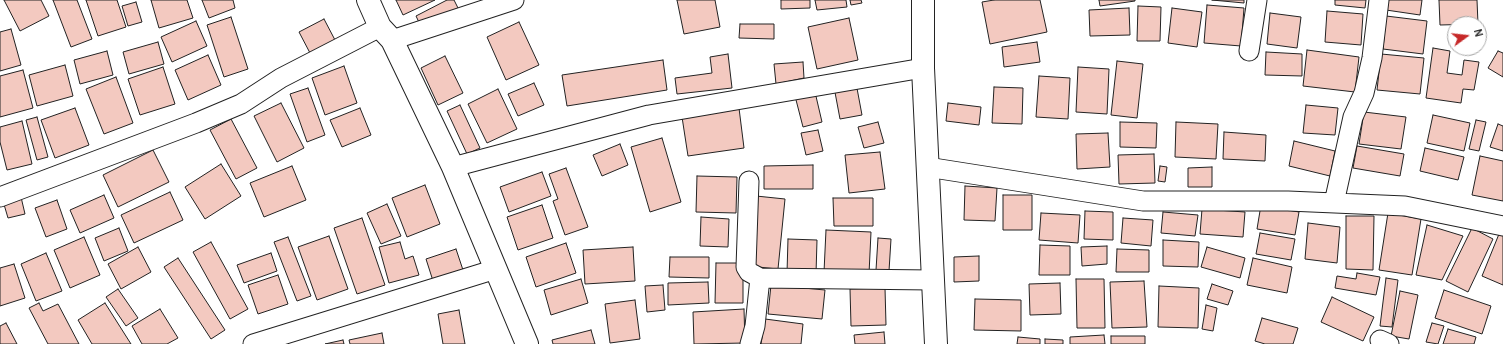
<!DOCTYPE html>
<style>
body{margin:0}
#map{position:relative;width:1503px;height:344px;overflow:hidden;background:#fff;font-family:Karla,sans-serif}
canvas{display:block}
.north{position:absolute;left:1447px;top:16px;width:40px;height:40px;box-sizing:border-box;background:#fff;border:1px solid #a7a7a7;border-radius:50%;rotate:75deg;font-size:11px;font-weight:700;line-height:16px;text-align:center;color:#222}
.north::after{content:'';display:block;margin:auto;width:14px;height:18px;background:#c62828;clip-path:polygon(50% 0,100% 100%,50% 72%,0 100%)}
</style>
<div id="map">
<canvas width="1503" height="344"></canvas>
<div class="north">N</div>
</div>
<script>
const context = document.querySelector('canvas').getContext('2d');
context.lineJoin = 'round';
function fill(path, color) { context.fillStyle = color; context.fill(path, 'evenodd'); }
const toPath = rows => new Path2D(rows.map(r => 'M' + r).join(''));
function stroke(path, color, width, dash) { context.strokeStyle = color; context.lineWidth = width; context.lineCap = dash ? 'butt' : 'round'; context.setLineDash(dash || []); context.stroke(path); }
const building = toPath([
 [4,0,41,0,49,16,20,31,4,0],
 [53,0,77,0,92,39,71,47,53,0],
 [86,0,117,0,126,27,98,36,86,0],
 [151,0,187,0,193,18,159,28,151,0],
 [202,0,233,0,235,8,209,18,202,0],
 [396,0,435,0,403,15,396,0],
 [447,0,454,0,462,16,425,35,416,16,447,0],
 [677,0,715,0,720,27,684,34,677,0],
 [781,0,810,0,810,8,781,9,781,0],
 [815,0,846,0,847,7,817,10,815,0],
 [850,0,861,0,862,3,851,5,850,0],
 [994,0,1040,0,1047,32,990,44,982,2,994,0],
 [1099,0,1135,0,1135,1,1100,6,1099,0],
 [1212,0,1244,0,1244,3,1212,0],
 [1335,0,1366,0,1365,8,1335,5,1335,0],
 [1387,0,1422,0,1420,15,1386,10,1387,0],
 [1439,0,1477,0,1478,24,1440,25,1439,0],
 [136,2,142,22,128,26,122,6,136,2],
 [1207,5,1244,8,1241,46,1204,43,1207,5],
 [1138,6,1161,7,1160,41,1137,41,1138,6],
 [1129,8,1130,35,1090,36,1089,10,1129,8],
 [1172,8,1202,12,1197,47,1168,43,1172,8],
 [1327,11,1363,14,1361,45,1325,42,1327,11],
 [1270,13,1301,17,1297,48,1267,44,1270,13],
 [1386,16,1427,21,1423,54,1383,49,1386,16],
 [231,17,248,69,224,77,207,25,231,17],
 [849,18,858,60,817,69,808,27,849,18],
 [324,19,335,40,310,53,299,32,324,19],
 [196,21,207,46,172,62,161,37,196,21],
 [519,22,539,65,506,80,487,37,519,22],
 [740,24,774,24,774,39,739,38,740,24],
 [11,29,21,65,0,71,0,32,11,29],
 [158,42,164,64,129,74,123,52,158,42],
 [1037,42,1040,62,1004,67,1002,47,1037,42],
 [1433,48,1450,51,1447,73,1462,75,1464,60,1479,62,1474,90,1463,89,1461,103,1426,98,1433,48],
 [1307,50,1359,57,1355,92,1303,86,1307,50],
 [107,51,113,75,80,84,74,60,107,51],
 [1498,51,1503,53,1503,77,1488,68,1498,51],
 [1266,52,1302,54,1302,76,1265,75,1266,52],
 [728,54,732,88,677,94,675,78,712,73,710,57,728,54],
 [1381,54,1424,58,1420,94,1377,90,1381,54],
 [208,55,221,85,188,100,175,70,208,55],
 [445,56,463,93,438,105,421,68,445,56],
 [663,60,667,90,567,106,562,75,663,60],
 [1117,61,1143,64,1137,118,1111,115,1117,61],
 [803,62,804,78,776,84,774,64,803,62],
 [65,65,73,96,37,106,29,75,65,65],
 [344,66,357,103,325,115,312,78,344,66],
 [163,67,175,104,140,115,128,79,163,67],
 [1078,67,1109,69,1107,114,1076,112,1078,67],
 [23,70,33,108,0,117,0,76,23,70],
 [1039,76,1070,78,1068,119,1036,117,1039,76],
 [116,77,133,123,104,134,86,89,116,77],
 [534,83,544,105,518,116,508,94,534,83],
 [856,83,862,115,840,119,834,87,856,83],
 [994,87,1023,88,1022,124,992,123,994,87],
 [308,88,325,135,307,142,290,94,308,88],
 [498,89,517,129,487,143,468,104,498,89],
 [815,92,822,122,803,127,795,96,815,92],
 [281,103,304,148,277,162,254,116,281,103],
 [948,103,981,107,979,125,946,121,948,103],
 [460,105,480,148,467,154,447,111,460,105],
 [1306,105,1338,108,1335,135,1303,133,1306,105],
 [75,108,89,145,55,158,41,120,75,108],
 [360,108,371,135,342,147,330,120,360,108],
 [739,108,744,148,688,156,682,117,739,108],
 [1364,112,1406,117,1401,149,1359,144,1364,112],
 [1433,115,1470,123,1464,151,1427,143,1433,115],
 [37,117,48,157,37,160,26,120,37,117],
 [231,119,257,168,236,179,210,130,231,119],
 [1476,120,1486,122,1479,151,1469,149,1476,120],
 [22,121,32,164,7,170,0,142,0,127,22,121],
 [878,122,884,143,864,148,858,127,878,122],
 [1120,122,1157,123,1156,148,1120,147,1120,122],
 [1176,122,1218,124,1216,159,1175,157,1176,122],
 [1498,124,1503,126,1503,151,1490,147,1498,124],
 [818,130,823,151,806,155,801,133,818,130],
 [1224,132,1266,135,1265,161,1223,159,1224,132],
 [1108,133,1110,167,1077,169,1076,134,1108,133],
 [662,138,681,202,650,212,631,147,662,138],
 [1294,141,1335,151,1330,176,1289,166,1294,141],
 [620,144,628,165,602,176,593,155,620,144],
 [1357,146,1404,154,1400,176,1353,168,1357,146],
 [1425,148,1464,157,1458,180,1420,171,1425,148],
 [153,150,169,182,118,207,103,175,153,150],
 [880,152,885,189,849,193,845,155,880,152],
 [1154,154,1155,183,1119,184,1118,155,1154,154],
 [1480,156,1503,161,1503,201,1472,195,1480,156],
 [221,164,241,196,205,219,185,187,221,164],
 [813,165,813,189,764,189,764,166,813,165],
 [292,166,306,200,264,217,250,183,292,166],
 [1160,166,1167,167,1165,182,1158,181,1160,166],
 [1212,167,1212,187,1188,187,1188,168,1212,167],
 [566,168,588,227,565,235,553,201,558,199,549,174,566,168],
 [542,172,551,196,509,212,500,187,542,172],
 [697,176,737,177,736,213,696,212,697,176],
 [425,185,440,224,407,237,392,198,425,185],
 [965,186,997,188,995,221,964,220,965,186],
 [170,192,183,220,134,243,121,215,170,192],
 [104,195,114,218,80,233,70,210,104,195],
 [1003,195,1032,195,1032,230,1003,230,1003,195],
 [756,196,785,199,778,269,748,266,756,196],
 [21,197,25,214,8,218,3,201,21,197],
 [833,198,873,198,873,226,834,226,833,198],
 [57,200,67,229,46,237,35,208,57,200],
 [387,204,401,236,381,244,367,213,387,204],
 [542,205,553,238,518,250,507,217,542,205],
 [1261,205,1299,212,1295,235,1257,229,1261,205],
 [1202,209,1245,212,1243,237,1200,234,1202,209],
 [1085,211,1113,212,1113,240,1084,239,1085,211],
 [1163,212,1198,215,1195,236,1161,233,1163,212],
 [1041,213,1080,215,1078,243,1039,240,1041,213],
 [1388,213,1421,219,1412,275,1379,270,1388,213],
 [1346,216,1374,216,1373,270,1346,269,1346,216],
 [701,217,729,219,728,247,700,246,701,217],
 [362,218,385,285,357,294,334,228,362,218],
 [1123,218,1153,220,1151,246,1121,243,1123,218],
 [1308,223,1340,227,1337,263,1305,259,1308,223],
 [1427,225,1463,236,1442,280,1416,275,1427,225],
 [119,228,128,251,104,261,95,238,119,228],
 [1472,228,1493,239,1468,292,1446,281,1472,228],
 [826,230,871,232,869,274,824,272,826,230],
 [1260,233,1295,239,1291,260,1256,254,1260,233],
 [1499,234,1503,235,1503,285,1482,276,1499,234],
 [329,236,348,289,317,300,298,247,329,236],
 [84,237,100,275,70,288,54,250,84,237],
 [288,237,311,296,297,301,274,242,288,237],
 [878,238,891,239,889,271,876,270,878,238],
 [788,239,817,240,816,274,787,273,788,239],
 [1163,240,1199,242,1198,267,1163,266,1163,240],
 [211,242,248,309,230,319,193,252,211,242],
 [400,242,405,259,413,256,419,275,389,283,379,247,400,242],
 [566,243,576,273,536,287,526,257,566,243],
 [1040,245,1070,246,1070,275,1039,275,1040,245],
 [1107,246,1107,264,1082,266,1081,247,1107,246],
 [138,247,151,272,121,289,108,264,138,247],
 [633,247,635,281,585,284,583,250,633,247],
 [1207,247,1245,258,1240,278,1201,267,1207,247],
 [456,249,464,273,434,284,426,259,456,249],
 [1117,249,1149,250,1149,272,1116,272,1117,249],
 [46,253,62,291,36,301,21,264,46,253],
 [271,253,277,271,244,283,237,265,271,253],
 [979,256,979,281,954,282,954,257,979,256],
 [670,257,709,257,709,278,669,277,670,257],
 [178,258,225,330,211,339,164,267,178,258],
 [1253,258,1292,267,1287,293,1247,285,1253,258],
 [716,263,743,263,743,303,715,303,716,263],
 [14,264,25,298,0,306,0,268,14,264],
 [1357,273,1380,277,1376,295,1335,288,1337,276,1356,279,1357,273],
 [278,275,288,304,258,314,248,285,278,275],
 [1386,278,1398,280,1392,327,1380,326,1386,278],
 [581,279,588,303,551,315,544,290,581,279],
 [1076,279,1104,279,1105,328,1077,328,1076,279],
 [1144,281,1147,327,1112,328,1110,282,1144,281],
 [708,282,709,303,668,305,668,283,708,282],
 [1060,283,1061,314,1030,315,1029,284,1060,283],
 [1212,284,1233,291,1228,305,1207,299,1212,284],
 [663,285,665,310,647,312,645,286,663,285],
 [771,285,825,290,822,319,768,314,771,285],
 [1159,286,1199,288,1198,328,1158,327,1159,286],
 [885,288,886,325,851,326,850,289,885,288],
 [118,289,138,318,126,326,106,297,118,289],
 [1444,290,1491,306,1482,334,1435,318,1444,290],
 [1400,291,1418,295,1409,339,1391,336,1400,291],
 [1332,297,1374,317,1363,341,1321,322,1332,297],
 [975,299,1021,300,1021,331,974,330,975,299],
 [635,300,640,339,610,343,605,304,635,300],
 [39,303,43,311,58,304,79,344,48,344,29,308,39,303],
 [105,303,131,344,92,344,78,320,105,303],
 [1206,305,1217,308,1213,331,1202,329,1206,305],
 [160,309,178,338,167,344,142,344,132,326,160,309],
 [744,309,745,343,694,344,693,312,744,309],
 [459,310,465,344,443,344,438,314,459,310],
 [1262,318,1298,328,1293,344,1265,344,1255,341,1262,318],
 [765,319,803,324,801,344,761,344,765,319],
 [6,323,17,344,0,344,0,326,6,323],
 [1432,323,1444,326,1438,344,1426,342,1432,323],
 [1448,329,1476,337,1474,344,1443,344,1448,329],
 [591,330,595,344,553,344,552,340,591,330],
 [884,332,885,344,855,344,854,335,884,332],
 [382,333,384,344,350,344,349,340,382,333],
 [1104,335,1105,344,1070,344,1070,337,1104,335],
 [1111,336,1145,336,1145,344,1111,344,1111,336],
 [1018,337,1040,339,1040,344,1017,344,1018,337],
 [1045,339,1063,340,1063,344,1045,344,1045,339],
 [343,340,344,344,325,344,343,340]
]);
fill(building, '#f3c9c0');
stroke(building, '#222', 1);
const street = toPath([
 [392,40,514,0],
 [1249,51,1257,0],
 [453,167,649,115,923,68],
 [927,167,1143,201,1288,201,1405,206,1503,226],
 [749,181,746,267,749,272,760,278],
 [0,197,196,123,241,104,281,78,380,27],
 [1334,203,1353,117,1364,93,1372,58,1379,0],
 [1380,340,1389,344],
 [253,344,496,269],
 [750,344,755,326,760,278,932,280]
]);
const secondary = toPath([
 [368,0,380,27,392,40,453,167,527,344],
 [923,0,923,68,936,344]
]);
stroke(street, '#222', 21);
stroke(secondary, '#222', 24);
stroke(street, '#fff', 19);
stroke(secondary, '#fff', 22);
</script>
